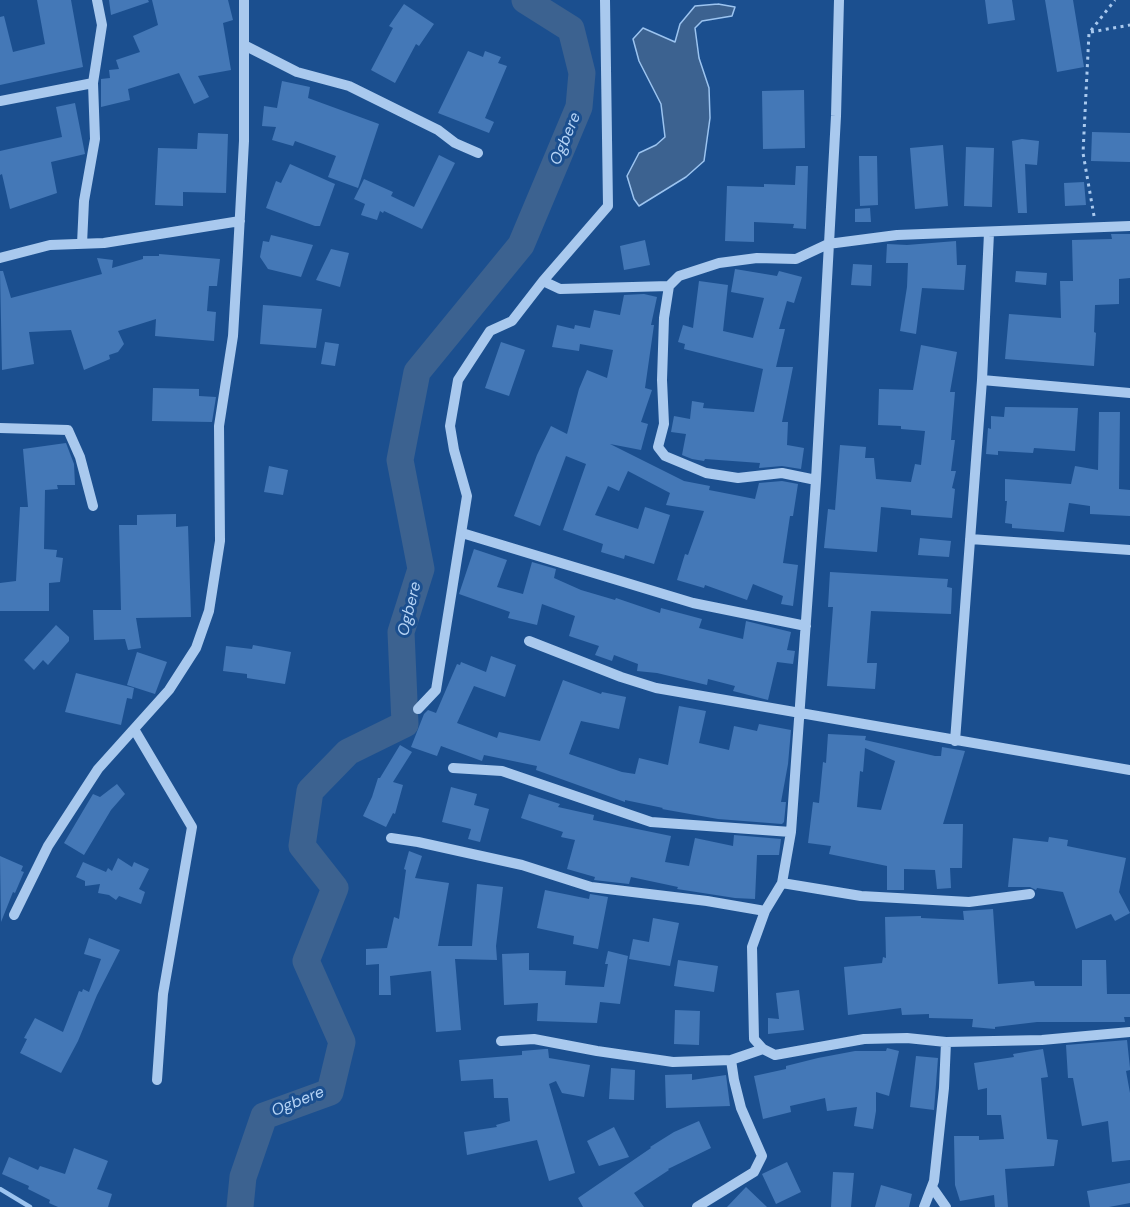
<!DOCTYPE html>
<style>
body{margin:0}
canvas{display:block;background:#1b4f8f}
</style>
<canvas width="1130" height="1207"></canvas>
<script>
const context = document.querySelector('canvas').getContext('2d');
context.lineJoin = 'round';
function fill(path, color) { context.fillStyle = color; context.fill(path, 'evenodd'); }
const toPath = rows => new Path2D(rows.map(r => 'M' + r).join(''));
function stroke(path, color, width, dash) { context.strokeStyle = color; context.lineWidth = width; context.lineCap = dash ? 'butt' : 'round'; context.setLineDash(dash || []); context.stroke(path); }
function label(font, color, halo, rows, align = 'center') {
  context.font = font + ' "DM Sans",sans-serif'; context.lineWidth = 6; context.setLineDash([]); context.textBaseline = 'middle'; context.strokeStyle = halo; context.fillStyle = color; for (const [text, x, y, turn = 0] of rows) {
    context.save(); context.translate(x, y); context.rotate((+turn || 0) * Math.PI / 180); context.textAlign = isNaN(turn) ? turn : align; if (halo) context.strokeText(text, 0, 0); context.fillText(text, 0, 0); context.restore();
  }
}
const water = toPath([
 [718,4,735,7,732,16,702,21,695,28,699,58,709,88,710,118,704,161,686,177,639,206,634,199,627,176,639,153,656,145,665,137,661,104,639,61,633,39,643,28,675,42,680,24,695,6,718,4]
]);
fill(water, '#3c6290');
stroke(water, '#9cc4f0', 1.5);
stroke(toPath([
 [0,1189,30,1207]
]), '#9cc4f0', 4.5);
stroke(toPath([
 [240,1207,243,1177,264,1116,330,1092,342,1042,306,961,335,888,302,846,310,791,348,752,405,724,401,632,421,569,400,460,417,372,521,245,579,107,582,73,571,29,525,0]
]), '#3c6290', 27);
fill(toPath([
 [37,0,71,0,83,67,0,85,0,17,4,16,13,52,45,44],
 [109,0,148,0,149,2,111,15],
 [152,0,228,0,233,20,223,23,231,70,198,76,209,97,194,104,179,73,128,89,130,100,101,107,101,79,110,78,109,70,119,69,116,60,140,52,133,36,158,25],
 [985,0,1012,0,1015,20,988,24],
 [1045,0,1073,0,1084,67,1057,72],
 [404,4,434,24,419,46,416,44,395,83,371,70,393,28,389,26],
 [468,51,483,57,485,51,501,57,498,63,507,66,485,118,494,122,489,133,438,113],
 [282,81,310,87,308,98,379,124,358,188,328,177,336,156,295,141,293,146,272,140,276,127,262,126,264,106,277,108],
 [804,90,805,148,763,149,762,91],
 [75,103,85,154,51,162,57,193,10,209,2,174,0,175,0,151,62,137,56,107],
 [1092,132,1130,133,1130,162,1091,161],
 [198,133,228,134,226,193,183,192,183,206,155,205,158,148,197,149],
 [1022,139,1039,141,1037,165,1025,164,1027,213,1018,213,1012,141],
 [943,145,948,206,915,209,910,148],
 [966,147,994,148,992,207,964,206],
 [439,155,455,163,422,229,384,211,383,213,380,211,377,220,361,215,365,204,354,199,364,179,393,192,391,196,414,207],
 [859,156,877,156,878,205,860,206],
 [290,164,335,184,320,226,315,226,266,208,276,181,281,183],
 [796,166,808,166,806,229,793,228,794,224,754,222,754,242,725,241,727,186,764,187,764,184,795,185],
 [1084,182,1086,205,1065,206,1064,183],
 [870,208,871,222,855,222,855,209],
 [1111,234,1130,234,1130,278,1119,279,1119,304,1095,305,1094,332,1096,333,1094,366,1005,359,1009,314,1061,318,1060,281,1073,281,1072,240,1112,239],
 [271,235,313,245,301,277,268,269,260,257,263,241,269,242],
 [645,240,650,265,624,270,620,246],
 [956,241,957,265,966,265,964,290,922,288,916,334,900,331,907,287,908,263,886,263,887,244,907,245],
 [331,249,349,253,340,287,316,280],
 [159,254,220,259,217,286,209,286,207,311,216,312,214,341,155,336,156,319,118,331,124,344,118,352,109,355,110,359,84,370,71,330,29,332,34,364,2,370,0,271,3,271,11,298,102,274,97,258,113,260,112,268,143,259,143,256,159,256],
 [853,264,872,265,871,286,851,285],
 [735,269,777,276,779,271,802,277,794,303,787,301,779,329,785,329,776,367,793,367,782,422,788,422,787,445,804,448,801,469,782,466,759,468,760,463,705,459,704,461,692,459,682,455,686,434,671,432,674,416,690,419,692,401,704,403,703,408,754,412,763,369,684,349,685,344,678,342,683,325,693,328,699,281,728,285,723,331,753,338,764,298,731,292],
 [1016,271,1047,273,1046,285,1015,282],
 [644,294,657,297,651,325,654,325,645,388,652,390,641,422,648,424,641,450,610,444,684,481,710,486,709,490,755,499,759,483,782,481,798,484,793,516,790,516,783,563,798,565,793,606,781,604,783,596,753,584,747,600,705,585,704,588,677,580,685,554,688,555,704,511,666,505,670,493,628,471,619,491,608,486,595,515,638,529,645,507,670,515,654,564,625,555,624,559,601,552,603,544,563,530,586,464,566,456,540,526,514,516,537,455,551,426,567,434,579,389,587,370,607,378,613,350,580,344,579,351,552,347,557,325,574,329,575,325,590,328,594,310,620,315,624,295],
 [263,305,322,309,316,348,260,344],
 [325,342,339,344,335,366,321,364],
 [501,342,525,350,509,396,485,388],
 [921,345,957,352,950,392,955,392,951,440,955,440,951,471,956,471,952,488,955,489,952,518,911,515,911,510,881,507,877,552,824,548,828,509,835,510,840,445,866,447,865,458,874,458,876,479,911,482,915,464,921,465,925,431,901,429,901,426,878,425,879,389,913,390],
 [153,388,199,389,199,396,216,397,212,422,152,421],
 [1005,407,1078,408,1075,451,1034,448,1033,453,998,451,998,455,986,454,988,428,991,429,991,416,1004,417],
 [1099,412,1120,412,1119,489,1130,490,1130,516,1090,514,1090,506,1069,503,1064,532,1012,528,1012,524,1005,523,1007,501,1005,501,1005,479,1071,484,1075,466,1098,470],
 [66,443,74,464,75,485,57,485,58,489,45,490,44,549,57,550,56,557,63,558,60,582,49,583,49,611,0,611,0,583,16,581,20,507,28,507,23,449],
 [269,466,288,470,283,495,264,492],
 [176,514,176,527,188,526,191,617,136,618,141,648,128,650,125,639,94,640,93,610,121,610,119,525,137,525,137,515],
 [920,538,951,541,949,557,918,555],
 [474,549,507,560,497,587,523,594,532,562,556,569,554,578,581,590,615,600,616,598,660,613,661,608,702,619,699,628,743,639,746,621,791,632,787,650,795,651,793,664,777,662,768,700,733,691,735,686,708,679,707,685,657,673,637,671,638,664,614,655,612,661,595,655,599,646,569,636,575,616,542,604,537,625,508,618,510,612,459,594],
 [830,572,948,579,947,587,952,588,951,614,871,611,867,663,877,663,875,689,827,686,833,607,828,607],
 [56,625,69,637,69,641,48,665,43,660,34,670,24,660],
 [253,645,291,652,285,684,247,678,247,674,223,671,226,646,252,649],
 [137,652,167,662,155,694,127,685],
 [491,656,516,665,505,697,474,686,457,723,497,738,499,732,540,741,563,680,601,694,602,692,626,697,619,729,581,721,569,754,622,772,635,774,639,758,668,765,679,706,706,711,699,743,729,750,734,726,757,731,759,724,791,730,788,764,781,802,786,802,784,822,782,824,718,819,662,809,663,808,625,800,625,802,536,770,537,766,484,755,482,761,441,746,437,756,411,747,424,714,428,710,436,713,457,664,460,665,461,662,486,672],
 [76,673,134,688,132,699,127,698,121,725,65,712],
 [828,734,866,736,865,740,935,756,941,756,942,747,965,751,943,824,963,824,962,868,950,868,951,888,937,889,935,870,904,869,904,890,887,890,887,866,829,854,831,846,808,843,813,802,819,803,823,762,826,763],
 [865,748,895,761,881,810,857,807,860,771,863,772],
 [400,745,412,752,393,782,403,785,395,814,393,813,386,827,363,816,372,797,378,778,380,778],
 [117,784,125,794,111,810,84,855,64,843,93,794,100,797],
 [451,787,477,794,474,805,489,809,480,842,468,839,471,829,442,822],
 [529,794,560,804,558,807,594,815,593,820,671,836,665,862,689,866,695,838,733,846,734,835,781,839,779,855,757,855,755,899,735,898,677,889,678,887,631,877,629,884,594,880,595,877,567,869,575,840,561,837,563,832,521,818],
 [1049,837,1068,840,1067,846,1126,858,1119,892,1130,913,1115,921,1111,914,1076,929,1063,892,1037,888,1036,890,1030,887,1008,887,1013,838,1048,842],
 [409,851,422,856,415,878,449,883,438,946,472,946,477,884,503,887,496,946,497,960,455,959,461,1030,436,1032,431,971,390,976,391,995,379,995,379,964,366,965,366,949,387,948,394,917,399,919,406,870,404,869],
 [0,856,23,866,21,871,24,872,15,893,13,892,1,922],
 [118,858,132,867,134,862,149,869,139,889,145,892,141,904,119,896,116,900,109,895,98,893,100,884,85,886,85,881,76,877,83,862,106,872,108,868,112,871],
 [545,890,589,899,590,894,608,897,598,949,573,944,574,936,537,928],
 [993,909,998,984,1034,981,1035,986,1082,986,1082,960,1106,960,1107,994,1130,994,1130,1017,1124,1017,1125,1022,1037,1022,995,1027,995,1029,972,1027,973,1019,929,1018,929,1014,902,1015,901,1008,848,1015,844,967,882,963,883,957,886,958,885,917,921,916,921,918,964,920,963,911],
 [653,918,679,923,670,966,629,959,633,939,649,942],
 [89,938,120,950,97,995,78,1041,61,1073,20,1053,27,1039,24,1038,35,1018,63,1032,79,991,82,992,83,989,89,992,101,959,84,954],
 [608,951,628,956,620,1004,600,1002,597,1023,537,1021,538,1003,504,1005,502,954,529,953,529,970,566,971,565,985,604,987,608,964,605,964],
 [678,960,718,966,714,992,674,986],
 [799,990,804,1030,768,1034,768,1018,779,1019,776,993],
 [675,1010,700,1011,699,1045,674,1044],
 [1127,1040,1130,1068,1130,1070,1126,1071,1130,1093,1130,1160,1112,1162,1108,1121,1082,1126,1073,1078,1068,1078,1066,1045],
 [887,1048,899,1051,889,1096,876,1092,876,1111,873,1129,854,1126,857,1107,827,1111,825,1098,790,1106,791,1112,763,1119,754,1076,786,1069,786,1066,818,1058,855,1051,886,1051],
 [545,1049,548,1049,549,1058,590,1065,584,1097,562,1093,556,1081,549,1084,575,1173,549,1181,537,1140,467,1155,464,1132,497,1127,496,1125,510,1121,508,1098,494,1098,493,1079,461,1081,459,1060,522,1055,522,1051],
 [1043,1049,1048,1077,1041,1078,1047,1139,1058,1140,1054,1166,1005,1169,1008,1207,995,1207,994,1195,960,1201,955,1185,954,1136,979,1136,979,1140,1004,1139,1001,1115,987,1115,987,1088,978,1090,974,1063,1014,1057,1013,1054],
 [916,1056,938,1058,934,1110,910,1107],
 [611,1068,635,1070,634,1100,609,1099],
 [692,1074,692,1080,726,1075,730,1106,666,1108,665,1075],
 [699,1121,711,1148,668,1169,669,1170,634,1193,644,1207,583,1207,578,1198,651,1148,650,1147,674,1132],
 [614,1127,629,1157,599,1166,587,1141],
 [74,1148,108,1161,97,1189,112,1194,108,1207,58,1207,49,1203,50,1200,28,1189,29,1186,2,1174,9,1157,38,1170,40,1166,65,1174],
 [787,1162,801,1192,776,1204,762,1174],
 [833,1172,854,1173,851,1207,831,1207],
 [1130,1183,1130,1203,1109,1207,1090,1207,1087,1191],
 [881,1185,912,1194,909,1207,875,1207],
 [746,1187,767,1207,727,1207]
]), '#4478b7');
stroke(toPath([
 [1091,32,1130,25],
 [1094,216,1083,153,1089,33,1115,0]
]), '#a9c9ee', 3, [3, 4.5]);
stroke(toPath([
 [839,0,836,116,816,480,791,832,782,883,765,911,752,947,754,1039,763,1049,775,1055,864,1039,907,1038,946,1042,1042,1040,1130,1032],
 [244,45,297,72,349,86,438,130,455,143,478,153],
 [0,101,93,83],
 [82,244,84,201,95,139,93,83,102,25,97,0],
 [0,258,50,245,104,243,240,221],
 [543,281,560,289,669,286],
 [982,380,1130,393],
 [0,428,68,430,80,457,93,506],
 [816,480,782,473,738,478,706,473,665,456,658,447,664,424,662,380,664,318,669,286,679,276,719,263,757,258,796,259,828,244,897,235,1130,226],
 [462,533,693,603,806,626],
 [970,539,1130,550],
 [529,641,621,677,656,688,1130,770],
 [418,709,436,690,467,496,454,450,450,426,458,380,490,331,512,321,543,281,608,206,605,0],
 [134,729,192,827,163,994,157,1080],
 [955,741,982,380,989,233],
 [453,768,502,771,651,822,791,832],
 [391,838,418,842,522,865,591,887,707,901,765,911],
 [782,883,861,896,969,902,1030,894],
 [14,915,48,846,98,769,169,690,196,648,209,611,220,541,219,426,233,336,238,252,244,141,244,0],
 [501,1041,534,1039,597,1051,673,1062,731,1060,763,1049],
 [932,1187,946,1207],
 [697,1207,754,1172,762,1156,741,1108,734,1080,731,1060],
 [924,1207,934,1181,944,1088,946,1042]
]), '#a9c9ee', 10);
label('italic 16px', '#b5d3f5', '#1b4f8f', [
 ["Ogbere",566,139,-67],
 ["Ogbere",410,609,-76],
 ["Ogbere",298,1102,-22]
]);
</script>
